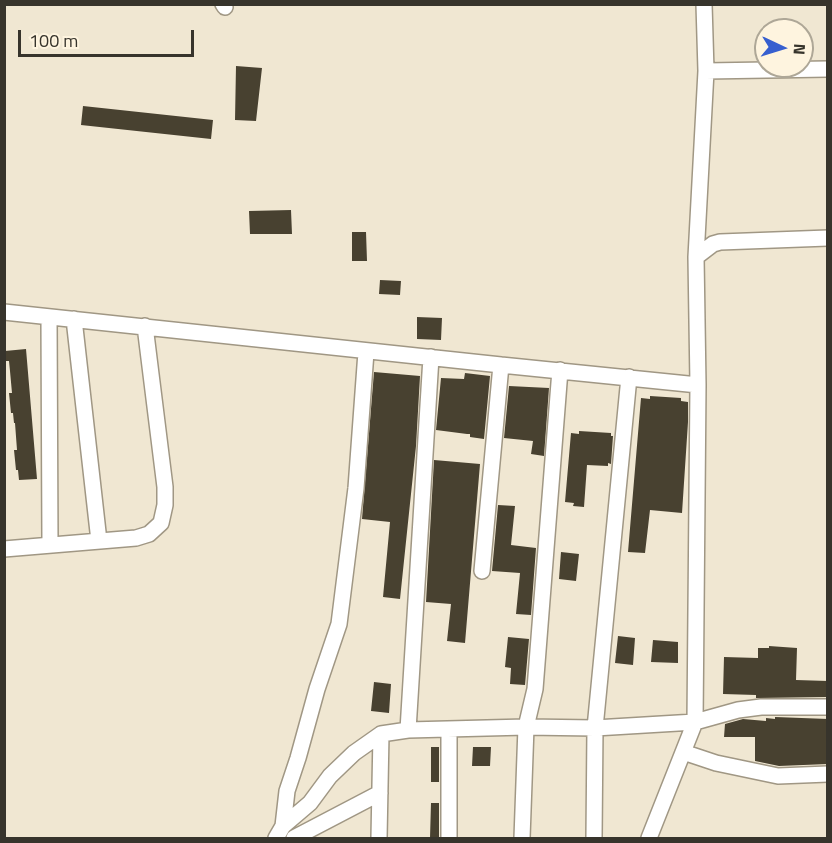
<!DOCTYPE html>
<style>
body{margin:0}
#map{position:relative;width:832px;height:843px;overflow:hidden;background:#f0e7d2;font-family:"Titillium Web",sans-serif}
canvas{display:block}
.frame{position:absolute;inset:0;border:6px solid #37342c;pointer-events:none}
.north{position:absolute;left:754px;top:18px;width:60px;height:60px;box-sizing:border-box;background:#fef4df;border:2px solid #aea797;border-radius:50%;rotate:94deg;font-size:16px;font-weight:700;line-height:24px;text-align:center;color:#37342c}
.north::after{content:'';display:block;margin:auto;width:21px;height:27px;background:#375fcf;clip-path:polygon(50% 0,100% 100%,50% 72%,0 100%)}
.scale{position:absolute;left:18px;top:30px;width:176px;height:27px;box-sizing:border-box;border:3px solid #37342c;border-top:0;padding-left:8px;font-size:18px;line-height:21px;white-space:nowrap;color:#37342c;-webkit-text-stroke:4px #fef4df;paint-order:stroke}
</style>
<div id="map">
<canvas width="832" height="843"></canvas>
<div class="frame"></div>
<div class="north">N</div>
<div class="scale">100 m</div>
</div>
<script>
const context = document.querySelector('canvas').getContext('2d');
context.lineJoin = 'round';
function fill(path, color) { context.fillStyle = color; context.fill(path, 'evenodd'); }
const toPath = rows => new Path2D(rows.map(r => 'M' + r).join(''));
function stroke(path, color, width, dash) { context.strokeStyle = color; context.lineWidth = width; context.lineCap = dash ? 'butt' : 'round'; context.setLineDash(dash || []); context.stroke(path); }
fill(toPath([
 [236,66,262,68,256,121,235,120],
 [83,106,213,120,211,139,81,125],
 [291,210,292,234,250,234,249,211],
 [352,232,366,232,367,261,352,261],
 [380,280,401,281,400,295,379,294],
 [417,317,442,318,441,340,417,339],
 [26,349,37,479,19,480,18,470,16,470,14,450,17,450,15,423,14,423,13,413,11,413,9,393,12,393,10,371,9,361,6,361,5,351],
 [374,372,420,376,416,446,400,599,383,597,390,522,362,519],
 [465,373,490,376,484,439,470,437,470,434,467,434,436,430,441,378,464,379],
 [509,386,549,388,544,456,531,454,533,441,504,438],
 [650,396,681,398,681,401,688,402,688,422,682,513,650,510,645,553,628,552,641,398,650,399],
 [579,431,611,433,611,436,613,436,611,464,608,463,608,466,587,465,584,507,573,506,574,503,565,502,571,433,579,434],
 [434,460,480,464,465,643,447,641,451,604,426,602],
 [498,505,515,506,511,545,536,548,531,615,516,614,520,573,492,571],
 [561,552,579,554,576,581,559,579],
 [618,636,635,638,633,665,615,663],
 [508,637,529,639,525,685,510,684,511,668,505,667],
 [653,640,678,642,678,663,651,662],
 [769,646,797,648,796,680,828,681,828,697,756,698,756,695,723,694,724,657,758,658,758,648,769,648],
 [374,682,391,684,389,713,371,711],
 [775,717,828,719,828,764,779,766,755,761,755,737,724,737,725,724,743,719,766,721,766,718,775,719],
 [431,747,439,747,439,782,431,782],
 [473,747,491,747,490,766,472,766],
 [431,803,439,803,439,838,430,838]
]), '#484130');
const minor = toPath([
 [223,4,225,7],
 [706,71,828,69],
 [696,257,713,244,720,242,828,238],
 [4,312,501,365,482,571],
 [49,317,50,545],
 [74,319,99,541],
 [501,365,698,385],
 [629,377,595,728,695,722,738,710,761,707,828,707],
 [4,549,136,538,149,534,161,523,165,505,165,487,145,326],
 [449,729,449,838],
 [408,730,431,357],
 [683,752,716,763,778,776,828,774],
 [283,826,310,803,330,776,354,753,381,734],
 [276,838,283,826,287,791,298,758,317,689,339,624,356,488,366,352],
 [294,838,380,793],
 [379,838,381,734,408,730,526,727,595,728,594,838],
 [522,838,526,727,535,689,560,370],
 [649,838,695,722,698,385,696,257,706,71,704,4]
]);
stroke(minor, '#a09784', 18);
stroke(minor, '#fff', 15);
</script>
